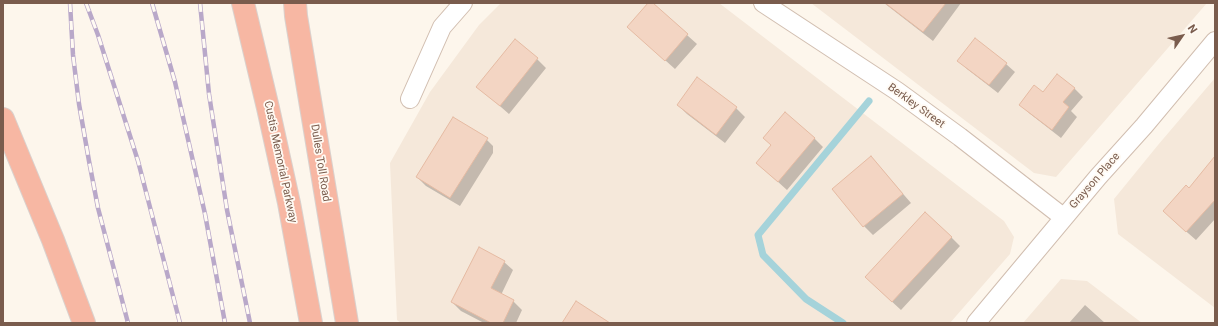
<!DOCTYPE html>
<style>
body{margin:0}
#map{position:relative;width:1218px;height:326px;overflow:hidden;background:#fdf6ec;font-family:Roboto,sans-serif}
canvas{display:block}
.frame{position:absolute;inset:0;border:4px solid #7a5c4d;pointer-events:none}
.north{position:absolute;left:1162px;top:16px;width:40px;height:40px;-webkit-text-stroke:3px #fffaf3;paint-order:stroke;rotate:56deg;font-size:11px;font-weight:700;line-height:16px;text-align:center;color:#7a5c4d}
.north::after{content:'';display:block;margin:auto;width:14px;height:18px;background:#7a5c4d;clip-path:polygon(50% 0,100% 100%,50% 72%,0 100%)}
</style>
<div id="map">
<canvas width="1218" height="326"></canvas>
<div class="frame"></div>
<div class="north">N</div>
</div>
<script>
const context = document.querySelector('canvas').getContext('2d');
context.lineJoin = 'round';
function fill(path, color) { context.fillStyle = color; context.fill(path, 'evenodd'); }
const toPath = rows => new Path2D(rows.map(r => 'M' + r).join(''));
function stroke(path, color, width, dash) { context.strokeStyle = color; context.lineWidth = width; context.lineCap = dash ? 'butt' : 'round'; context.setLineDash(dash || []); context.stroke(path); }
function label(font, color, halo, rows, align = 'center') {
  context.font = font + ' Roboto,sans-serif'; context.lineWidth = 3.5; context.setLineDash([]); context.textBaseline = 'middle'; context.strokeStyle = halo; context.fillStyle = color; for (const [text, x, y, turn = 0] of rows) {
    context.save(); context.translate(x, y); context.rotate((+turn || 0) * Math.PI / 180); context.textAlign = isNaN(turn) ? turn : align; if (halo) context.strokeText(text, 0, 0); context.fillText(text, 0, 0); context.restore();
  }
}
fill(toPath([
 [501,3,719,3,1004,221,1014,237,1010,254,950,323,401,323,397,320,390,163,430,92,479,25],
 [811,3,1207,3,1056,177,1034,173],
 [1215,78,1215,308,1118,234,1114,199,1158,145],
 [1061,279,1087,281,1142,323,1023,323]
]), '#f5e8da');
fill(toPath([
 [649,3,651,3,697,44,675,69,628,27],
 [884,3,961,3,933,41],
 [537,59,546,68,509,114,478,87],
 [959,61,1006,64,1015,72,998,93,967,69],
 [1074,88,1083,97,1071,111,1077,117,1061,138,1029,113,1021,105,1044,93],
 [678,105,736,108,745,117,725,143,687,114],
 [484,137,493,146,493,153,460,206,426,186,417,177],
 [814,138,823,147,787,190,757,163],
 [871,157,911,203,873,235,864,226],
 [1215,157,1215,219,1196,240,1173,220,1189,189],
 [951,237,960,246,901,310,875,286],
 [504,262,513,270,501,295,513,301,522,310,516,323,484,323,461,311,452,302],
 [1085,305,1105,323,1069,323]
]), '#0003');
stroke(toPath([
 [843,323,806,299,763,255,758,235,869,101]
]), '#a5d3da', 7);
const building = toPath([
 [648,3,653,3,688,34,665,61,627,27,648,3],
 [885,3,946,3,923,32,885,3],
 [975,38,1007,63,989,85,957,61,975,38],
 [515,39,538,58,500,106,476,87,515,39],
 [1057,74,1075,88,1063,102,1069,107,1052,130,1019,105,1034,85,1043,92,1057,74],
 [697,77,737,107,716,135,677,105,697,77],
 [785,112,815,138,778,182,756,163,771,145,763,138,785,112],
 [453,117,488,138,450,198,416,177,453,117],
 [871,156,903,194,863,227,832,189,871,156],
 [1215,156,1215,200,1186,232,1163,211,1186,185,1189,188,1215,156],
 [925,212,952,237,892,302,865,277,925,212],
 [479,247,505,261,491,288,514,300,503,323,491,323,451,302,479,247],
 [576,301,610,323,562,323,576,301]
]);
fill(building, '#f3d5c3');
stroke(building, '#e6bba3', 1);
const street = toPath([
 [763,3,897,91,960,137,1063,217],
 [410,99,442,27,463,3],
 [976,323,1098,177,1144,126,1215,41]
]);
const highway = toPath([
 [243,3,268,108,289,203,311,323],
 [295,3,296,16,347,323],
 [3,119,53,240,84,323]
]);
stroke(street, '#d1beb0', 20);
stroke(highway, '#dad1cd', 24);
stroke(street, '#fff', 18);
stroke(highway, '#f7b7a3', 22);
const rail = toPath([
 [70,3,73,55,79,104,89,161,98,208,128,323],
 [86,3,98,35,138,161,180,323],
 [152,3,175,82,205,214,225,323],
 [200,3,209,94,227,210,250,323]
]);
stroke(rail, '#b9a8c9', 4.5);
stroke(rail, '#fffaf3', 3, [9]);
label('11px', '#7a5c4d', '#fffaf3', [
 ["Berkley Street",916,106,36],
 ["Custis Memorial Parkway",280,162,78],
 ["Dulles Toll Road",320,163,81],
 ["Grayson Place",1095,181,-49]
]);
</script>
